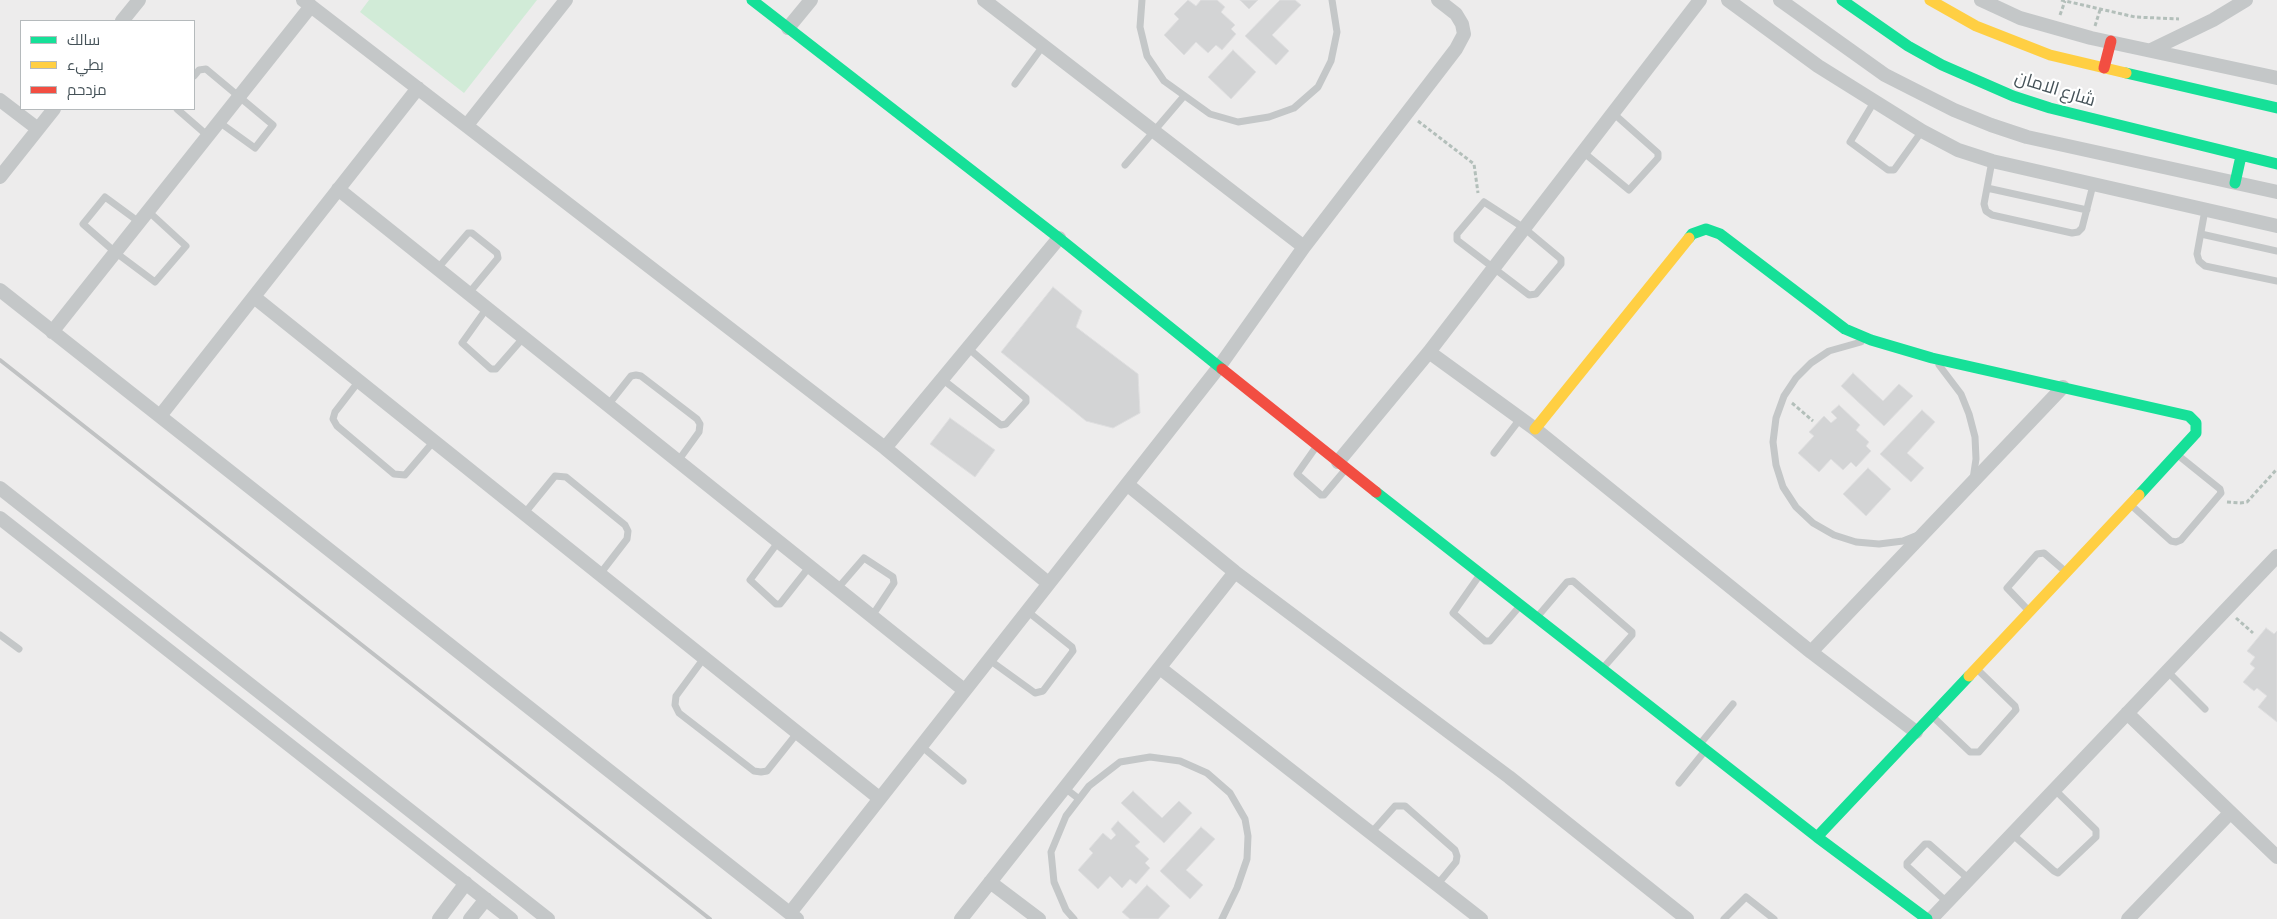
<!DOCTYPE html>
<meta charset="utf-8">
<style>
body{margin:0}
#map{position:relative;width:2277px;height:919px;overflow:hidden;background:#edecec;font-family:"Alegreya Sans",Cairo,sans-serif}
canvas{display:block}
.legend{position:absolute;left:20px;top:20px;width:175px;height:90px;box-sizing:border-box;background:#fff;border:1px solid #b5babc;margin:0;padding:6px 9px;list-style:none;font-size:15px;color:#455258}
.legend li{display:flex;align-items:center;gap:10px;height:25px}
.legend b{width:25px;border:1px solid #b5babc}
</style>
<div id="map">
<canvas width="2277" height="919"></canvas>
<ul class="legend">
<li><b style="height:6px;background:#16e098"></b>سالك</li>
<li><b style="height:6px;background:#ffcf43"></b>بطيء</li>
<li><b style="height:6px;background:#f24e42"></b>مزدحم</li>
</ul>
</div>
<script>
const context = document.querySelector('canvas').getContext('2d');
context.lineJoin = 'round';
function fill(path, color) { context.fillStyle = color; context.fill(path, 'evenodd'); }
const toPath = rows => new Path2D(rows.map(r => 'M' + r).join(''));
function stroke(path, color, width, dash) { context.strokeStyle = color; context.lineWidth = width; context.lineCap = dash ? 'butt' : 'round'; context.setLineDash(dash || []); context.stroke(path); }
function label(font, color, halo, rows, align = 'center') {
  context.font = font + ' "Alegreya Sans",Cairo,sans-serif'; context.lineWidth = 4.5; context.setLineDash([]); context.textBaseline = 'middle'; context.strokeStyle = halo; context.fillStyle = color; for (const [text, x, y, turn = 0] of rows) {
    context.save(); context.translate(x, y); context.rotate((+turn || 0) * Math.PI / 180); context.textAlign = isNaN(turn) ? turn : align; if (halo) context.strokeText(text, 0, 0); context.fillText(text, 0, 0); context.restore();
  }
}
fill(toPath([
 [369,0,537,0,464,93,360,12]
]), '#d1ebd7');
const building = toPath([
 [1188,0,1196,6,1201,0,1217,0,1225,7,1221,12,1235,25,1231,29,1236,34,1222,50,1216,45,1208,53,1196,42,1184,55,1164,35,1179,19,1174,14,1188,0],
 [1240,0,1258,0,1249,9,1240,0],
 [1280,0,1295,0,1301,5,1272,35,1289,51,1276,65,1245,36,1280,0],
 [1233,50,1256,72,1231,99,1208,77,1233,50],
 [1053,287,1082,311,1076,327,1138,374,1140,413,1113,428,1086,421,1001,352,1053,287],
 [1853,373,1883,401,1899,384,1913,396,1884,426,1841,386,1853,373],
 [1839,405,1860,425,1856,430,1869,442,1866,446,1871,451,1856,467,1851,462,1843,470,1831,459,1819,472,1798,453,1814,436,1809,432,1824,416,1831,423,1837,418,1831,412,1839,405],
 [1922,410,1935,422,1907,453,1924,468,1911,482,1880,454,1922,410],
 [950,418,995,450,975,477,930,444,950,418],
 [1868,468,1891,489,1866,516,1843,494,1868,468],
 [2266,628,2274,634,2277,631,2277,722,2258,707,2267,696,2257,688,2254,691,2243,682,2255,668,2250,664,2255,657,2247,651,2266,628],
 [1133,791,1162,818,1179,801,1192,813,1164,843,1121,803,1133,791],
 [1118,821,1140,842,1135,846,1149,859,1145,863,1150,868,1136,884,1130,879,1122,888,1110,876,1098,889,1078,870,1093,853,1089,849,1103,833,1111,840,1116,835,1111,829,1118,821],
 [1201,827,1215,839,1186,870,1203,885,1190,899,1160,871,1201,827],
 [1147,885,1170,906,1158,919,1130,919,1122,912,1147,885]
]);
fill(building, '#d3d4d5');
stroke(building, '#dededf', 1);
stroke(toPath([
 [2061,0,2135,17,2179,19],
 [2060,15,2065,1],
 [2095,26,2100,10],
 [1418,121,1474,164,1478,193],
 [1792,403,1813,421],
 [2227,502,2240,503,2247,502,2277,469],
 [2236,618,2253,633]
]), '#b3bfba', 3, [4, 2.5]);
stroke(toPath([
 [1142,0,1140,27,1147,56,1164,81,1210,114,1238,122,1269,117,1294,108,1318,87,1331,61,1337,32,1332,0],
 [194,76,199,70,206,69,273,125,255,148,219,122],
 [1015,84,1043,46],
 [1874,102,1850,142,1888,170,1894,170,1922,131],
 [177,109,208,136],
 [1583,152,1629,190,1658,158,1658,153,1613,113],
 [1992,161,1984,204,1986,211,1992,215,2072,233,2078,232,2082,228,2093,185],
 [1125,165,1184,96],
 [1987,188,2087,210],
 [1484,202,1524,228,1561,259,1561,264,1536,294,1529,295,1457,240,1457,234,1484,202],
 [2205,210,2197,254,2199,261,2205,266,2277,281],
 [139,222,105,197,83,224,115,252,155,282,186,246,148,211],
 [2201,234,2277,251],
 [438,268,468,233,472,233,497,253,498,258,469,293],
 [487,308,462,343,491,369,496,369,524,337],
 [1861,342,1829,351,1811,363,1796,378,1784,396,1776,418,1773,442,1776,465,1783,487,1796,507,1813,523,1834,535,1856,542,1879,544,1903,541,1918,535],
 [1939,365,1961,394,1969,414,1975,437,1976,459,1973,479],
 [942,379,1001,425,1006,424,1026,402,1026,398,968,348],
 [359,381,335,412,333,419,337,426,394,474,405,475,434,441],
 [608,405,631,376,636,375,641,376,697,419,700,424,699,432,678,461],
 [1316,447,1297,474,1321,495,1324,495,1345,470],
 [1494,453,1520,419],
 [2132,506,2171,541,2176,542,2181,540,2221,493,2220,489,2179,456],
 [524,514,555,476,566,477,625,525,628,531,627,539,600,574],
 [779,541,750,580,776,604,780,604,810,566],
 [1479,576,1453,613,1485,641,1490,641,1519,607],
 [838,588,864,558,893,577,894,583,872,616],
 [2028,610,2007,588,2037,554,2044,553,2066,572],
 [1538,616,1567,582,1573,581,1632,632,1632,635,1603,668],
 [0,635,19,649],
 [704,658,676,696,675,705,679,713,754,771,761,772,767,771,798,732],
 [988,659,1035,693,1043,691,1073,651,1072,647,1027,611],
 [2167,671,2205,709],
 [1932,716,1970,752,1979,752,2016,710,2015,706,1978,670],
 [1700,744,1733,704],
 [920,745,963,781],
 [1679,783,1704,752],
 [1065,788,1079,799],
 [1371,833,1395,806,1405,806,1455,850,1457,856,1456,862,1437,885],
 [2012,834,2054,871,2058,873,2096,837,2096,830,2054,789],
 [1947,902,1907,866,1907,863,1925,844,1929,844,1969,879],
 [1074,919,1066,910,1054,882,1051,852,1066,816,1089,786,1120,762,1150,757,1180,761,1207,773,1230,793,1245,819,1248,836,1247,859,1237,888,1222,919],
 [1724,919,1746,897,1774,919]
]), '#c4c7c8', 7);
stroke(toPath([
 [303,0,885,448,1048,583],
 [984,0,1304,247],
 [1728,0,1818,66,1922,131,1958,150,1992,161,2277,226],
 [1780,0,1885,75,1954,110,1991,125,2027,137,2277,192],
 [1981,0,2020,18,2091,38,2277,78],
 [122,21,139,0],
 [788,28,811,0],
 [2151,50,2213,20,2246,0],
 [0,100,38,129],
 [467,125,566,0],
 [0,177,54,109],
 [338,189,964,690],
 [0,290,797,919],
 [254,297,879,798],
 [52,332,311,6],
 [1429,352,1535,429,1811,652,1916,732],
 [160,416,418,88],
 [885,448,1059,238],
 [1338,462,1429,352,1700,0],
 [1128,485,1235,572,1509,777,1687,919],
 [0,488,548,919],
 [0,518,511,919],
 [1811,652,2063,387],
 [1160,668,1481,919],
 [2127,713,2277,857],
 [990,882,1039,919],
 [790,913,1219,367,1304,247,1456,49,1464,34,1462,24,1456,14,1438,0],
 [439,919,466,883],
 [470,919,486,899],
 [961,919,1235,572],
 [1931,919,2277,556],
 [2128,919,2230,813]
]), '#c4c7c8', 14);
stroke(toPath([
 [752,0,1059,238,1222,369],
 [1842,0,1908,46,1942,65,2013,96,2050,108,2277,164],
 [2126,73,2277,108],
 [2235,183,2241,156],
 [1689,238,1692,234,1706,229,1720,234,1845,329,1871,340,1932,358,2189,416,2196,423,2196,433,2139,495],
 [1376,492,1817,837,1927,919],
 [1817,837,1969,676]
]), '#16e098', 11);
stroke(toPath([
 [1930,0,1976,26,2050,55,2126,73],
 [1535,429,1689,238],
 [1969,676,2139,495]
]), '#ffcf43', 11);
stroke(toPath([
 [2104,68,2111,41],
 [1222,369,1376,492]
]), '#f24e42', 11);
stroke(toPath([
 [0,360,710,919]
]), '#c0c2c3', 4);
label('18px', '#455258', '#fff', [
 ["شارع الامان",2055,89,17]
]);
</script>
